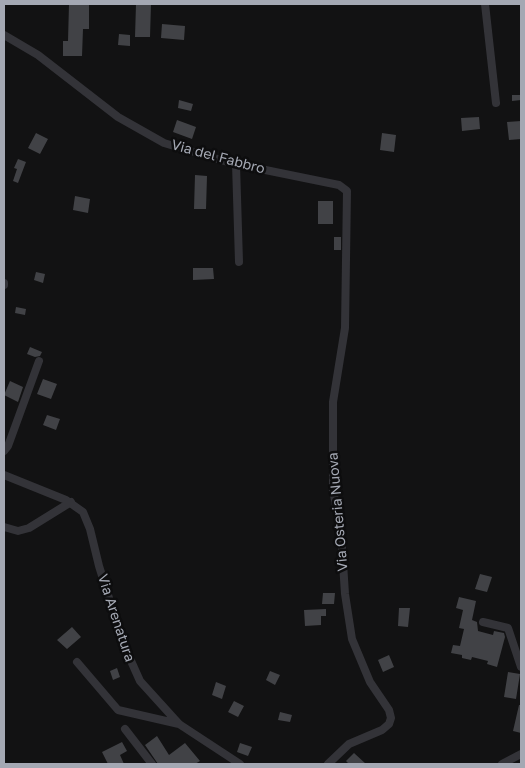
<!DOCTYPE html>
<style>
body{margin:0}
#map{position:relative;width:525px;height:768px;overflow:hidden;background:#121213;font-family:"Golos Text",sans-serif}
canvas{display:block}
.frame{position:absolute;inset:0;border:5px solid #a4a8b3;pointer-events:none}
</style>
<div id="map">
<canvas width="525" height="768"></canvas>
<div class="frame"></div>
</div>
<script>
const context = document.querySelector('canvas').getContext('2d');
context.lineJoin = 'round';
function fill(path, color) { context.fillStyle = color; context.fill(path, 'evenodd'); }
const toPath = rows => new Path2D(rows.map(r => 'M' + r).join(''));
function stroke(path, color, width, dash) { context.strokeStyle = color; context.lineWidth = width; context.lineCap = dash ? 'butt' : 'round'; context.setLineDash(dash || []); context.stroke(path); }
function label(font, color, halo, rows, align = 'center') {
  context.font = font + ' "Golos Text",sans-serif'; context.lineWidth = 5; context.setLineDash([]); context.textBaseline = 'middle'; context.strokeStyle = halo; context.fillStyle = color; for (const [text, x, y, turn = 0] of rows) {
    context.save(); context.translate(x, y); context.rotate((+turn || 0) * Math.PI / 180); context.textAlign = isNaN(turn) ? turn : align; if (halo) context.strokeText(text, 0, 0); context.fillText(text, 0, 0); context.restore();
  }
}
fill(toPath([
 [69,4,89,4,89,29,83,29,82,56,63,56,63,41,68,41],
 [136,4,151,4,150,37,135,37],
 [162,24,185,26,184,40,161,38],
 [119,34,130,35,130,46,118,45],
 [512,95,520,95,521,100,512,101],
 [179,100,193,104,191,111,178,108],
 [479,117,480,129,462,131,461,118],
 [177,120,196,127,192,139,173,132],
 [521,121,521,139,509,140,507,122],
 [36,133,48,139,40,154,28,148],
 [382,133,396,135,394,152,380,150],
 [18,159,26,162,18,183,13,181,17,169,14,168],
 [195,175,207,176,206,209,194,209],
 [75,196,90,199,88,213,73,210],
 [318,201,333,201,333,224,318,224],
 [334,237,341,237,341,250,334,250],
 [193,268,213,268,214,279,193,280],
 [36,272,45,274,43,283,34,280],
 [16,307,26,309,25,315,15,313],
 [30,347,42,352,40,356,35,357,27,354],
 [43,379,57,384,51,399,37,394],
 [10,381,23,387,18,402,4,395],
 [47,415,60,419,56,430,43,425],
 [480,574,492,577,487,592,475,589],
 [323,593,335,593,334,604,322,604],
 [459,597,476,601,472,620,477,622,478,631,493,635,494,631,504,633,505,637,497,667,487,664,488,661,472,657,471,660,462,658,462,655,451,653,453,645,460,646,464,629,459,628,463,610,456,608],
 [399,608,410,608,408,627,398,626],
 [326,609,326,616,321,616,321,625,305,626,304,610],
 [72,627,81,637,67,649,57,640],
 [389,655,394,667,383,672,378,660],
 [117,668,120,677,113,680,110,671],
 [270,671,280,675,275,685,266,680],
 [508,672,520,674,516,699,504,697],
 [216,682,226,686,222,699,212,695],
 [234,701,244,706,238,717,228,712],
 [519,705,521,705,521,733,513,731],
 [280,712,292,715,290,722,278,720],
 [157,736,169,755,185,743,200,761,195,764,158,764,145,745],
 [122,742,127,751,120,755,124,764,108,764,102,752],
 [240,743,252,747,248,756,237,752],
 [354,753,366,764,349,764,346,761]
]), '#414246');
stroke(toPath([
 [485,4,496,103],
 [4,35,38,55,118,117,164,143,231,163,339,185,347,191,345,328,333,402,333,490,341,532,345,594,352,639,370,682,389,710,391,718,389,724,382,730,349,744,328,764],
 [236,164,239,262],
 [4,285,4,283],
 [4,451,8,446,39,361],
 [4,475,66,500,83,512,90,529,99,566,123,643,140,681,179,724,240,764],
 [4,527,18,531,29,528,71,502],
 [483,622,508,628,521,667],
 [77,662,118,710,179,724],
 [125,729,152,764],
 [502,764,521,754]
]), '#333338', 8);
label('14px', '#a4a8b3', '#0d0d0e', [
 ["Via del Fabbro",218,157,15],
 ["Via Osteria Nuova",338,512,-95],
 ["Via Arenatura",116,618,72]
]);
</script>
